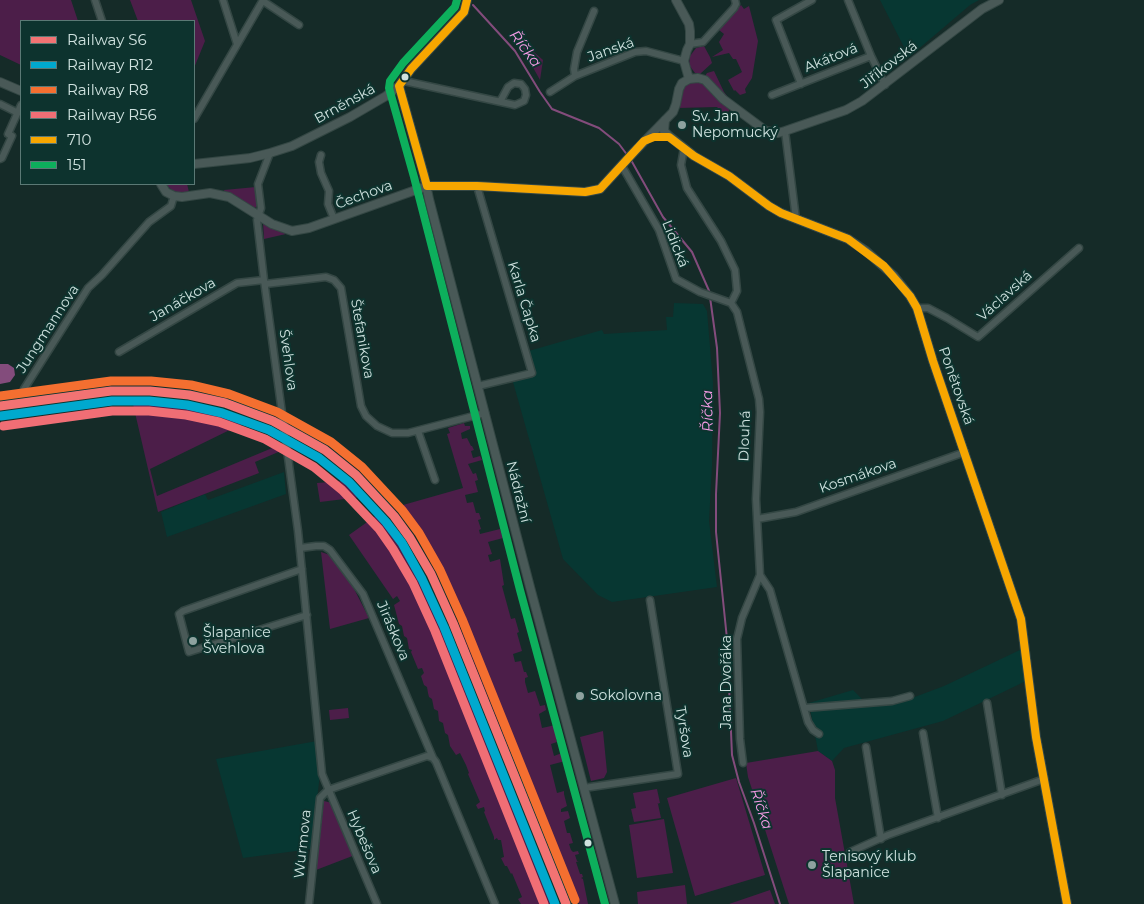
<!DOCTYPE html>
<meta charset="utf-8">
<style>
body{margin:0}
#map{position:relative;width:1144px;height:904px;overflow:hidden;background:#152b28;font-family:Montserrat,sans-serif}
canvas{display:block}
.legend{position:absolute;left:20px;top:20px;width:175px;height:165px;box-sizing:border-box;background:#0d332e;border:1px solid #5b7975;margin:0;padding:6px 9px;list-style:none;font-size:15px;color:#cfe2df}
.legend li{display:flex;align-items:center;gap:10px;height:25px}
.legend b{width:25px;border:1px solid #5b7975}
</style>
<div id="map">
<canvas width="1144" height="904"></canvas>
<ul class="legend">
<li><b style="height:6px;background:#f27373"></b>Railway S6</li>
<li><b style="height:6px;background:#00a9ce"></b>Railway R12</li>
<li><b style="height:6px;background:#f46f30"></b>Railway R8</li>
<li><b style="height:6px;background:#f06e75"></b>Railway R56</li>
<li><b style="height:6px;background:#f7a600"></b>710</li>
<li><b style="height:6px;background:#0daf5c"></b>151</li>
</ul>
</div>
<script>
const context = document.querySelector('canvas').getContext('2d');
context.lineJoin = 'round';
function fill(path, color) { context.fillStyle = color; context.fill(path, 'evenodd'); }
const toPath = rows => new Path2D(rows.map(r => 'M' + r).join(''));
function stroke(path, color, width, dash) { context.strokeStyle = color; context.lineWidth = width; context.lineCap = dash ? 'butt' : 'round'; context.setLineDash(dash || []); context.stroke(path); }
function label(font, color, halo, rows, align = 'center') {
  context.font = font + ' Montserrat,sans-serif'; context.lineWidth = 4; context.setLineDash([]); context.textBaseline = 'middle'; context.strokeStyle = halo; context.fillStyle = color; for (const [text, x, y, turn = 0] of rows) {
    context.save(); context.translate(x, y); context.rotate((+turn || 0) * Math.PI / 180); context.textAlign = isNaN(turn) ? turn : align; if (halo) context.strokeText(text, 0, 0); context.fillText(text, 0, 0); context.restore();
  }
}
fill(toPath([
 [880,0,979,0,970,5,909,57],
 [674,303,703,304,707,311,713,383,712,466,709,521,717,587,612,602,598,595,563,559,511,375,532,370,525,352,602,330,604,334,667,330,666,317,673,317],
 [111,386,150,386,190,390,227,398,263,411,298,428,328,446,359,472,387,500,418,542,440,582,511,753,579,904,556,904,453,647,417,568,387,521,360,492,330,465,305,448,269,429,223,412,188,404,149,400,112,400,71,404,0,417,0,400],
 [284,472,286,494,167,537,161,512,205,494,208,500],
 [1022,649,1026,681,943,721,844,748,832,761,818,751,809,703,853,690,868,705,896,704,944,686],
 [317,741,320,774,311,849,243,858,216,759]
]), '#073732');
fill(toPath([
 [0,0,71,0,78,21,21,21,21,65,0,55],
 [130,0,191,0,205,41,194,68,194,21,138,21],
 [741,5,744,9,749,6,758,41,752,78,745,89,746,93,740,95,735,90,734,91,728,80,742,72,736,59,733,59,729,53,712,57,723,50,719,42,724,34,719,30],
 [525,44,543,60,540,80,521,46],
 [704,46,710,57,712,63,700,74,695,73,689,65,690,56,696,48],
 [714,71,724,92,731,101,723,94,710,79,705,76,707,73],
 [690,82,701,82,706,85,730,109,728,112,722,112,717,107,678,108,683,88],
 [165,184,187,184,189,192,182,193,173,191],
 [256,187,257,206,254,209,225,193,224,190],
 [263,222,273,228,286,234,264,239],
 [133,404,182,407,220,415,244,423,150,469,157,496,277,446,283,450,255,462,259,473,158,512],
 [464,423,465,426,470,426,470,429,461,433,462,439,467,438,471,446,472,446,474,450,471,451,473,458,480,456,482,460,468,464,473,474,476,473,478,480,475,481,478,492,465,495,467,503,473,502,476,513,479,513,481,519,478,520,481,529,479,530,480,534,500,529,503,538,488,542,492,554,488,555,490,562,500,559,504,585,502,586,511,619,515,618,519,632,517,633,522,651,513,654,515,662,521,661,524,672,526,672,528,677,525,678,525,682,528,693,535,691,540,706,545,705,546,710,539,714,542,728,560,724,563,737,556,739,557,742,551,744,554,756,567,751,569,760,550,765,557,793,564,791,564,794,567,806,561,809,561,812,568,811,570,818,564,821,567,833,570,833,573,843,569,844,571,850,573,852,578,851,579,854,575,855,577,861,579,861,576,862,580,874,582,874,583,877,581,878,583,879,588,904,579,904,573,894,511,753,466,642,448,593,427,548,396,507,463,488,447,434,450,433,448,428],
 [342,481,361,497,320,502,317,483],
 [377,515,403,551,453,647,556,904,521,904,518,899,522,897,512,873,511,874,507,866,505,866,501,858,504,857,501,840,498,840,497,838,494,840,494,837,484,812,485,811,484,807,478,809,476,805,480,802,468,774,469,773,466,765,460,753,456,755,450,746,448,735,445,733,443,723,439,721,438,711,434,709,432,699,429,697,428,693,427,687,424,685,421,676,424,673,422,668,418,669,411,652,412,650,409,649,407,638,404,636,402,626,399,624,394,605,400,601,397,596,393,599,349,535],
 [321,552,330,555,351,583,369,618,330,629],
 [348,708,349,718,330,720,329,710],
 [603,731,607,772,604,778,591,781,580,737],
 [818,751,832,761,835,770,835,798,854,904,789,904,748,777,746,763],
 [736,778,765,875,695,896,667,798],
 [657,789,660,803,657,804,658,804,661,818,634,822,631,809,636,808,633,793],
 [324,801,332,803,355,855,316,870],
 [664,819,673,873,637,878,629,825],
 [685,885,687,904,638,904,637,892],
 [770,890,775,904,729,904]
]), '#4c1e49');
fill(toPath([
 [0,364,8,364,14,368,15,375,10,382,0,384]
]), '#834c7c');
stroke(toPath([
 [473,5,515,51,540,92,552,109,599,128,619,144,628,156],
 [631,160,663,217,692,252,710,293],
 [710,297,717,348,720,413,716,494,716,532,727,639,732,755,739,782,754,823,780,904]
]), '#834c7c', 2);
const minor = toPath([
 [95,0,102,21],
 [223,0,237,44],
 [848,0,871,56,885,85],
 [263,1,299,25],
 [690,44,703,42,734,8,736,4,735,0],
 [575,76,574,69,577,52,594,11],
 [404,81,515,105,524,101,526,95,525,89,521,84,514,83,508,87,501,100],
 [801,84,776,20,812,0],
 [550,92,575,76,635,52,646,51,684,61],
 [772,95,871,56],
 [0,104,18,113],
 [194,119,263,0],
 [785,131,796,219],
 [684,148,681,165,687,188,721,241,735,270,737,291,731,303],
 [270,153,258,184,261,208,257,220,264,280,298,531,322,774,377,904],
 [321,155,319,162,321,173,329,191,328,204,334,219],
 [0,159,2,158,12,136,8,134,21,105],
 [622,166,659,230,676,279,700,292,731,303],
 [477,186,532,373,478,386],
 [265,284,326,277,334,280,341,288,361,406,366,416,377,426,392,433,408,433,485,413],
 [731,303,737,312,759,399,760,412,756,499,760,575,770,590,808,722,813,730,819,734],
 [917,308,928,308,947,318,978,337,1079,248],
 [119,352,237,283,264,280],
 [24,389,88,288,102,275,149,222,171,206,174,196],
 [418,431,435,480],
 [757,519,796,512,965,452],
 [300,548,316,546,324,546,330,550,363,594,433,758],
 [302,569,183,611,179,614,189,652,307,615],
 [987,703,1002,795],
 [805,708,892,701,910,696],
 [923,733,938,818],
 [866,747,881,839],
 [743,763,740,739,737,639,742,618,760,575],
 [584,788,678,774,650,600],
 [850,852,888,835,1044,779],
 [309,904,320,798,328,790,427,756,433,758,436,762,495,904]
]);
const tertiary = toPath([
 [689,79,698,78,705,80,723,99,766,131,778,133,785,131,846,110,862,101,982,9,999,0],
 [0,82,21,91],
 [399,86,424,175,429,199,530,587,615,904],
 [665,120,664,131,669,136,694,156,729,176,769,206,781,213,848,239,866,251,894,276,910,296,917,308,933,361,1021,619,1036,737,1067,904],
 [194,164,250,158,270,153,292,146,350,117,386,96,399,86,411,69,464,12,467,0],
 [161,184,166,192,174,196,182,197,210,193,229,197,272,224,292,231,309,228,427,186,477,186,585,192,600,189,633,153,673,112,676,104,679,89,682,83,689,79,684,61,687,50,690,44,690,31,689,24,676,0]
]);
stroke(minor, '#344744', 9);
stroke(tertiary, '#344744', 10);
stroke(minor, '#495957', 6);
stroke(tertiary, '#495957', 8);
stroke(toPath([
 [467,0,464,12,411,69,399,86,427,186,477,186,585,192,600,189,644,141,654,137,669,137,694,156,729,176,769,206,781,213,848,239,884,266,910,296,917,308,933,361,1021,619,1036,737,1067,904]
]), '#f7a600', 8);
stroke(toPath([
 [457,0,455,7,403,63,390,81,389,88,414,177,520,590,605,904]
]), '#0daf5c', 8);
stroke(toPath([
 [0,406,111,391,150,391,189,395,225,403,273,421,325,450,356,475,394,516,410,538,431,574,453,623,566,904]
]), '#f27373', 9);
stroke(toPath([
 [1,416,112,401,149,401,187,405,222,413,269,430,319,458,349,482,386,522,402,543,422,579,444,627,555,904]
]), '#00a9ce', 9);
stroke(toPath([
 [0,396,111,381,151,381,191,385,229,394,277,412,331,442,362,467,402,510,419,533,440,570,462,619,575,900]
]), '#f46f30', 9);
stroke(toPath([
 [3,426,112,411,149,411,186,415,219,422,265,439,314,467,342,490,379,529,393,549,413,583,435,631,544,904]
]), '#f06e75', 9);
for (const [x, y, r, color] of [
 [405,77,4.5,"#cfe2df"],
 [682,125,5,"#8ea29f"],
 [193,641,5,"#8ea29f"],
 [580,696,5,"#8ea29f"],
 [588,843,4.5,"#cfe2df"],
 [812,865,5,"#8ea29f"]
]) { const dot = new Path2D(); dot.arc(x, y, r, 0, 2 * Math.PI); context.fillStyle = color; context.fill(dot); stroke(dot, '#0d332e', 2); }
label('14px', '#cfe2df', '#0d332e', [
 ["Janská",611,50,-19],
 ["Akátová",831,58,-22],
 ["Jiříkovská",889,65,-38],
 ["Brněnská",345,104,-29],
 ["Čechova",364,195,-20],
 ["Lidická",675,244,68],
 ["Václavská",1005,296,-42],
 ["Janáčkova",183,300,-30],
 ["Karla Čapka",524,302,73],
 ["Jungmannova",48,329,-57],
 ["Štefanikova",362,339,80],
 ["Švehlova",288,360,82],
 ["Ponětovská",956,386,71],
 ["Dlouhá",745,436,-88],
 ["Kosmákova",858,476,-19],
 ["Nádražní",518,492,76],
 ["Jiráskova",393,631,67],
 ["Jana Dvořáka",727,682,-90],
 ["Tyršova",684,732,81],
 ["Hybešova",364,842,67],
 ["Wurmova",303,844,-84]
]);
label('14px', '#cfe2df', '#0d332e', [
 ["Sv. Jan",692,117],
 ["Nepomucký",692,133],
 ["Šlapanice",203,633],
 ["Švehlova",203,649],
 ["Sokolovna",590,696],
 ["Tenisový klub",822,857],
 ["Šlapanice",822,873]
], 'left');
label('italic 15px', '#f59ce6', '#0d332e', [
 ["Říčka",525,49,53],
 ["Říčka",708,411,-91],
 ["Říčka",761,809,72]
]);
</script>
